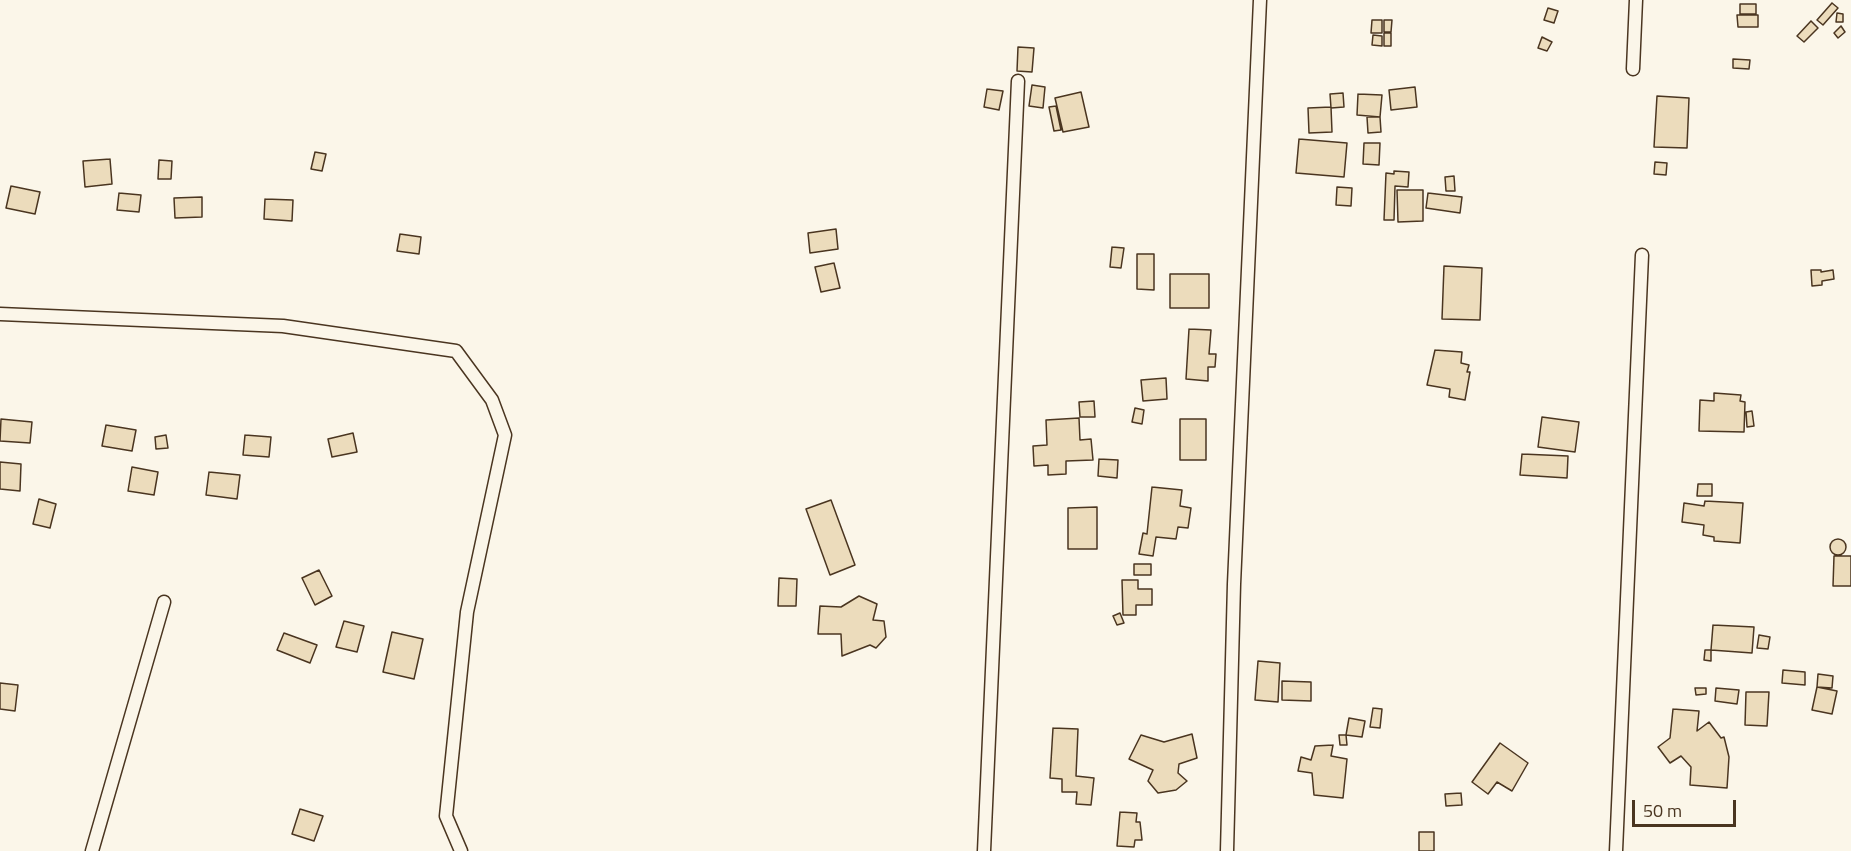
<!DOCTYPE html>
<style>
body{margin:0}
#map{position:relative;width:1851px;height:851px;overflow:hidden;background:#fbf6e9;font-family:"Titillium Web",sans-serif}
canvas{display:block}
.scale{position:absolute;left:1632px;top:800px;width:104px;height:27px;box-sizing:border-box;border:3px solid #4a3520;border-top:0;padding-left:8px;font-size:18px;line-height:21px;white-space:nowrap;color:#4a3520;-webkit-text-stroke:4px #fbf6e9;paint-order:stroke}
</style>
<div id="map">
<canvas width="1851" height="851"></canvas>
<div class="scale">50 m</div>
</div>
<script>
const context = document.querySelector('canvas').getContext('2d');
context.lineJoin = 'round';
function fill(path, color) { context.fillStyle = color; context.fill(path, 'evenodd'); }
const toPath = rows => new Path2D(rows.map(r => 'M' + r).join(''));
function stroke(path, color, width, dash) { context.strokeStyle = color; context.lineWidth = width; context.lineCap = dash ? 'butt' : 'round'; context.setLineDash(dash || []); context.stroke(path); }
const building = toPath([
 [1832,3,1838,8,1823,25,1817,20,1832,3],
 [1740,4,1756,4,1756,14,1740,14,1740,4],
 [1548,8,1558,11,1554,23,1544,20,1548,8],
 [1837,13,1843,14,1843,22,1836,22,1837,13],
 [1737,15,1758,15,1758,27,1738,27,1737,15],
 [1372,20,1382,20,1382,33,1371,33,1372,20],
 [1384,20,1392,20,1391,32,1384,32,1384,20],
 [1811,21,1818,28,1804,42,1797,36,1811,21],
 [1841,26,1845,32,1838,38,1834,33,1841,26],
 [1384,33,1391,33,1391,46,1384,46,1384,33],
 [1373,35,1382,36,1382,46,1372,45,1373,35],
 [1542,37,1552,42,1547,51,1538,48,1542,37],
 [1018,47,1034,48,1032,72,1017,71,1018,47],
 [1733,59,1750,60,1749,69,1733,68,1733,59],
 [1032,85,1045,87,1043,108,1029,106,1032,85],
 [1415,87,1417,107,1391,110,1389,90,1415,87],
 [987,89,1003,91,999,110,984,107,987,89],
 [1081,92,1089,127,1063,132,1055,98,1081,92],
 [1343,93,1344,107,1331,108,1330,94,1343,93],
 [1358,94,1382,95,1380,117,1357,115,1358,94],
 [1657,96,1689,98,1687,148,1654,147,1657,96],
 [1056,106,1061,130,1054,131,1049,107,1056,106],
 [1331,107,1332,132,1309,133,1308,108,1331,107],
 [1367,117,1380,117,1381,132,1368,133,1367,117],
 [1299,139,1347,143,1344,177,1296,173,1299,139],
 [1364,143,1380,143,1379,165,1363,164,1364,143],
 [315,152,326,154,322,171,311,169,315,152],
 [110,159,112,184,85,187,83,161,110,159],
 [159,160,172,161,171,179,158,179,159,160],
 [1655,162,1667,163,1666,175,1654,174,1655,162],
 [1394,171,1409,172,1408,187,1395,186,1394,220,1384,220,1386,173,1394,174,1394,171],
 [1454,176,1455,191,1446,191,1445,177,1454,176],
 [11,186,40,192,35,214,6,208,11,186],
 [1337,187,1352,188,1351,206,1336,205,1337,187],
 [1397,190,1423,190,1423,221,1398,222,1397,190],
 [119,193,141,195,139,212,117,210,119,193],
 [1428,193,1462,197,1460,213,1426,208,1428,193],
 [202,197,202,217,175,218,174,198,202,197],
 [265,199,293,200,292,221,264,219,265,199],
 [836,229,838,249,810,253,808,233,836,229],
 [400,234,421,237,419,254,397,251,400,234],
 [1112,247,1124,248,1121,268,1110,267,1112,247],
 [1137,254,1154,254,1154,290,1137,289,1137,254],
 [834,263,840,288,821,292,815,267,834,263],
 [1444,266,1482,268,1480,320,1442,319,1444,266],
 [1811,270,1821,270,1821,272,1833,270,1834,279,1822,281,1822,285,1812,286,1811,270],
 [1170,274,1209,274,1209,308,1170,308,1170,274],
 [1189,329,1211,330,1209,354,1216,354,1215,367,1208,367,1208,381,1186,379,1189,329],
 [1435,350,1462,352,1461,363,1469,365,1467,372,1470,372,1465,400,1449,397,1450,389,1427,385,1435,350],
 [1166,378,1167,399,1143,401,1141,380,1166,378],
 [1714,393,1741,395,1740,401,1745,402,1744,432,1699,431,1700,400,1714,401,1714,393],
 [1094,401,1095,417,1080,417,1079,402,1094,401],
 [1135,408,1144,410,1142,424,1132,422,1135,408],
 [1752,411,1754,426,1747,427,1746,412,1752,411],
 [1542,417,1579,422,1575,452,1538,447,1542,417],
 [1079,418,1080,440,1091,439,1093,460,1066,461,1066,474,1048,475,1048,465,1034,466,1033,446,1047,445,1046,420,1079,418],
 [1,419,32,422,30,443,0,441,1,419],
 [1180,419,1206,419,1206,460,1180,460,1180,419],
 [106,425,136,430,132,451,102,446,106,425],
 [353,433,357,452,332,457,328,439,353,433],
 [166,435,168,448,156,449,155,437,166,435],
 [245,435,271,437,269,457,243,455,245,435],
 [1522,454,1568,456,1567,478,1520,475,1522,454],
 [1099,459,1118,460,1117,478,1098,476,1099,459],
 [0,462,21,464,20,491,0,489,0,462],
 [132,467,158,472,154,495,128,491,132,467],
 [209,472,240,475,237,499,206,495,209,472],
 [1698,484,1712,484,1712,496,1697,496,1698,484],
 [1152,487,1182,490,1180,506,1191,508,1188,528,1178,527,1176,539,1156,537,1153,556,1139,554,1143,533,1147,534,1152,487],
 [39,499,56,504,50,528,33,524,39,499],
 [831,500,855,565,830,575,806,509,831,500],
 [1705,501,1743,503,1740,543,1714,541,1714,537,1703,535,1704,525,1682,522,1684,503,1704,506,1705,501],
 [1097,507,1097,549,1068,549,1068,508,1097,507],
 '1830 547a8 8 0 1 1 16 0a8 8 0 1 1-16 0Z',
 [1834,556,1851,556,1851,586,1833,586,1834,556],
 [1134,564,1151,564,1151,575,1134,575,1134,564],
 [319,570,332,596,315,605,302,578,319,570],
 [779,578,797,579,796,606,778,606,779,578],
 [1122,580,1138,580,1138,589,1152,589,1152,605,1136,605,1136,615,1123,615,1122,580],
 [859,596,877,604,873,620,884,621,886,637,876,648,870,645,842,656,841,634,818,634,820,606,841,607,859,596],
 [1120,613,1124,623,1117,625,1113,616,1120,613],
 [344,621,364,626,357,652,336,647,344,621],
 [1713,625,1754,627,1752,653,1711,650,1713,625],
 [392,632,423,639,414,679,383,672,392,632],
 [284,633,317,645,310,663,277,650,284,633],
 [1759,635,1770,637,1768,649,1757,648,1759,635],
 [1705,650,1711,650,1711,661,1704,660,1705,650],
 [1258,661,1280,663,1278,702,1255,700,1258,661],
 [1783,670,1805,672,1805,685,1782,683,1783,670],
 [1818,674,1833,676,1832,688,1817,687,1818,674],
 [1282,681,1311,682,1311,701,1282,700,1282,681],
 [0,683,18,685,15,711,0,709,0,683],
 [1817,687,1837,691,1832,714,1812,710,1817,687],
 [1695,688,1706,688,1706,694,1696,695,1695,688],
 [1716,688,1739,690,1737,704,1715,701,1716,688],
 [1746,692,1769,692,1767,726,1745,725,1746,692],
 [1373,708,1382,709,1380,728,1370,727,1373,708],
 [1673,709,1699,711,1697,731,1709,722,1721,738,1724,737,1729,757,1727,788,1690,785,1691,767,1681,756,1670,763,1658,747,1670,738,1673,709],
 [1349,718,1365,721,1362,737,1346,735,1349,718],
 [1053,728,1078,729,1076,776,1094,778,1091,805,1076,804,1077,792,1062,792,1062,779,1050,778,1053,728],
 [1192,734,1197,758,1179,764,1178,773,1187,781,1176,790,1158,793,1148,781,1153,770,1129,759,1141,735,1164,742,1192,734],
 [1339,735,1346,735,1347,745,1340,745,1339,735],
 [1500,743,1528,763,1512,791,1497,782,1488,794,1472,782,1500,743],
 [1333,745,1331,756,1347,759,1343,798,1314,795,1312,773,1298,771,1301,757,1311,760,1315,746,1333,745],
 [1461,793,1462,805,1446,806,1445,794,1461,793],
 [300,809,323,816,314,841,292,834,300,809],
 [1120,812,1137,813,1136,822,1140,822,1142,840,1135,840,1134,847,1117,846,1120,812],
 [1419,832,1434,832,1434,851,1419,851,1419,832]
]);
fill(building, '#ecdcbc');
stroke(building, '#4a3520', 1.5);
const minor = toPath([
 [1633,69,1636,0],
 [0,314,283,326,456,351,492,400,505,435,467,612,446,816,461,851],
 [92,851,164,602],
 [984,851,1018,81],
 [1227,851,1234,584,1260,0],
 [1616,851,1642,255]
]);
stroke(minor, '#4a3520', 15);
stroke(minor, '#fbf6e9', 12);
</script>
